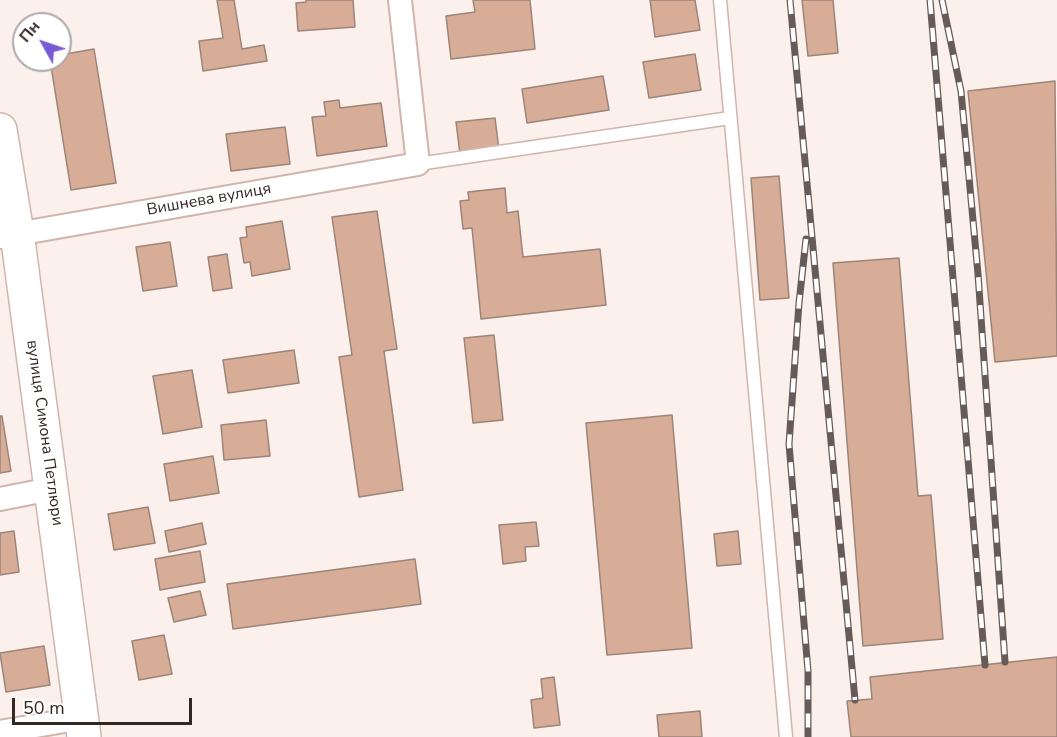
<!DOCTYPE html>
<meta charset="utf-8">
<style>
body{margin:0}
#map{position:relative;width:1057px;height:737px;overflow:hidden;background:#fcf0ec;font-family:"Nunito Sans",sans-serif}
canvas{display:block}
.north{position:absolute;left:12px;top:12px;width:60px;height:60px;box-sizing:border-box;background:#fff;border:2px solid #ada9a7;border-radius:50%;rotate:310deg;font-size:16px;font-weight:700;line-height:24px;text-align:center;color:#312723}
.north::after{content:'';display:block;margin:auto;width:21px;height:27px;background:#785ad5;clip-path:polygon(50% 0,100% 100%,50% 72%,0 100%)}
.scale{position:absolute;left:12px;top:698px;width:180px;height:27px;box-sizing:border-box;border:3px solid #312723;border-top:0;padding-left:8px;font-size:18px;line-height:21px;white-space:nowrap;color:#312723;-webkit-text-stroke:4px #fff;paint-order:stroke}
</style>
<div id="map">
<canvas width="1057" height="737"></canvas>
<div class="north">Пн</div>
<div class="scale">50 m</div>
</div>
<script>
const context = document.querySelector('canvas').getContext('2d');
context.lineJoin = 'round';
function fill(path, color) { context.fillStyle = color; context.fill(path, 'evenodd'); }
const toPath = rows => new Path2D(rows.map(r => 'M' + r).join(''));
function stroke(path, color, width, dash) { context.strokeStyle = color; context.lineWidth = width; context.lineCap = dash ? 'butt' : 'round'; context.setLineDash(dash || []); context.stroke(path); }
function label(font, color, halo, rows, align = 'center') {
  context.font = font + ' "Nunito Sans",sans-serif'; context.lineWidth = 5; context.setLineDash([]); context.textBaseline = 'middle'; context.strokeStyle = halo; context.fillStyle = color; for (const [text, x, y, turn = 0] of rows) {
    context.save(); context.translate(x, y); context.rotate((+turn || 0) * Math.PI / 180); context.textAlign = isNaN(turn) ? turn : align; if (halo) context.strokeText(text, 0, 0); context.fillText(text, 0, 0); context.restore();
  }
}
const building = toPath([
 [217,0,234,0,242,49,264,45,267,61,203,71,199,41,223,38,217,0],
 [306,0,353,0,355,27,298,31,296,3,306,2,306,0],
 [473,0,530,0,535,49,451,59,446,16,475,12,473,0],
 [650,0,695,0,700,30,655,37,650,0],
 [802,0,833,0,838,53,808,56,802,0],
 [94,49,116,183,71,190,50,60,60,60,60,55,94,49],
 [695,54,701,90,649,98,643,62,695,54],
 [603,76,609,110,527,123,522,89,603,76],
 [1055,81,1057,356,995,362,968,91,1055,81],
 [339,100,340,108,381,103,387,146,317,156,312,117,326,116,324,102,339,100],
 [495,118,499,150,460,154,456,122,495,118],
 [285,127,290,164,231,171,226,134,285,127],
 [779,176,789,298,760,300,751,178,779,176],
 [505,188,507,213,518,211,523,257,600,249,606,305,481,319,472,228,463,229,460,201,469,200,468,192,505,188],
 [377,211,397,349,384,351,403,490,359,497,339,357,352,355,332,217,377,211],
 [282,221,290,269,252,276,250,262,244,263,240,238,247,237,246,227,282,221],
 [170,242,177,286,143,291,136,247,170,242],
 [227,254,232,288,213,291,208,257,227,254],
 [899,258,918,496,931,495,943,639,863,646,833,263,899,258],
 [494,335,503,420,473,423,464,338,494,335],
 [294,350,299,383,228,393,223,360,294,350],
 [192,370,202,427,163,434,153,376,192,370],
 [672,415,692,648,607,655,586,423,672,415],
 [0,416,2,416,11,471,0,473,0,416],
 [266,420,270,456,224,460,221,425,266,420],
 [213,456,219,493,170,501,164,464,213,456],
 [148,507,155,543,114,550,108,514,148,507],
 [536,522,539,546,525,547,526,561,503,564,499,525,536,522],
 [202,523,206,544,169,552,165,531,202,523],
 [14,531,19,572,0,575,0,533,14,531],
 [738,531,741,564,717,566,714,534,738,531],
 [200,551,205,582,160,590,155,559,200,551],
 [415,559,421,604,233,629,227,584,415,559],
 [200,591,206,615,174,622,168,598,200,591],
 [164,635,172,674,139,680,132,641,164,635],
 [44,646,50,685,6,692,0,653,44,646],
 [1057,657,1057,737,851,737,847,701,872,699,870,677,1057,657],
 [554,677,560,725,534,728,531,700,543,698,541,679,554,677],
 [700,711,702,737,659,737,657,715,700,711]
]);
fill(building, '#d8ad97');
stroke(building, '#9c8478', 1.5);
const service = toPath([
 [720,0,786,737],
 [418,164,730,118]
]);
const minor = toPath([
 [0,237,418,164,400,0],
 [0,499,51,489],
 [0,732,82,718]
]);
const secondary = toPath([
 [0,130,17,233,84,737]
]);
stroke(service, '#d0b5ac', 15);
stroke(minor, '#d0b5ac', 26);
stroke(secondary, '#d0b5ac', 36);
stroke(service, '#fff', 12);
stroke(minor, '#fff', 22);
stroke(secondary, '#fff', 33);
const rail = toPath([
 [790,0,855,700],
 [930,0,985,665],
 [942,0,961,91,978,274,1005,662],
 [806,239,799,303,789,444,808,671,808,737]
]);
stroke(rail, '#665b57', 7);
stroke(rail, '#fff', 4.5, [14]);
label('16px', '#312723', '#fff', [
 ["Вишнева вулиця",209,200,-10],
 ["вулиця Симона Петлюри",44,433,82]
]);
</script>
